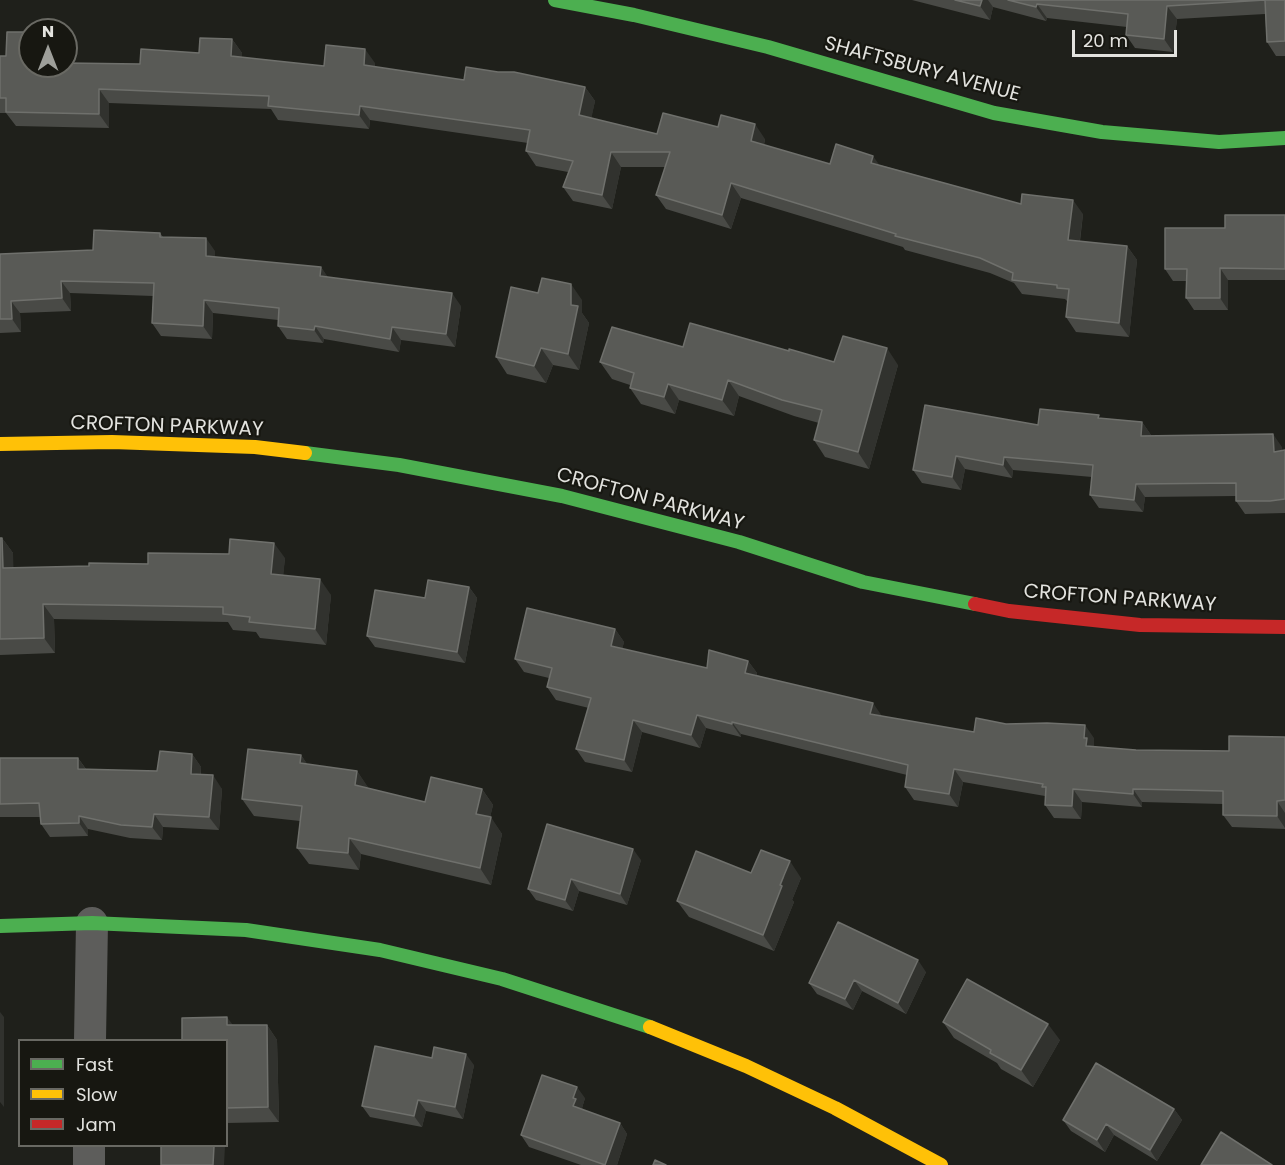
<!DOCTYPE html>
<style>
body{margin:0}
#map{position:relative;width:1285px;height:1165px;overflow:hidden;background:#1f201b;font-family:Poppins,sans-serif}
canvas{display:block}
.legend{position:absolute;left:18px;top:1039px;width:210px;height:108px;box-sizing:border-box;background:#171711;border:2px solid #696963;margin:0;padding:8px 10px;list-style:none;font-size:18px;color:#e3e3df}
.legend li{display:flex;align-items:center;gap:12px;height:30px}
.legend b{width:30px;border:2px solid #696963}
.north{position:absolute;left:18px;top:18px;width:60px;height:60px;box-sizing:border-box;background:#171711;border:2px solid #696963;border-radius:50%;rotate:0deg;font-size:16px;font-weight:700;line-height:24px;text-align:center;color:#e3e3df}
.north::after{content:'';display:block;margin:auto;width:21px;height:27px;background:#9e9f9a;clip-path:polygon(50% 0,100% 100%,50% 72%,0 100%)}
.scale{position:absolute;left:1072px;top:30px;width:105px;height:27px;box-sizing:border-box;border:3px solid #e3e3df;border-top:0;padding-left:8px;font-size:18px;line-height:21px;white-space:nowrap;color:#e3e3df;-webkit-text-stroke:4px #171711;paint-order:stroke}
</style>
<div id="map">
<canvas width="1285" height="1165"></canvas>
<ul class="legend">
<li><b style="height:8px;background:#4caf50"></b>Fast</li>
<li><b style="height:8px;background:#ffc107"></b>Slow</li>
<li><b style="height:8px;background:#c62828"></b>Jam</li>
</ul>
<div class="north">N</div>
<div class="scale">20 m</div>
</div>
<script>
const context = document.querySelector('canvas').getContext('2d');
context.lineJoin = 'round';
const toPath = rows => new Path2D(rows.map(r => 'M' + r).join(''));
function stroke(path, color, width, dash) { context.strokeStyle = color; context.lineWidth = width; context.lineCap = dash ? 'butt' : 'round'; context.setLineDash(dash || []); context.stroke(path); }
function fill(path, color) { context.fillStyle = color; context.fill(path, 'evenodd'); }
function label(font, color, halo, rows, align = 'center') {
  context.font = font + ' Poppins,sans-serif'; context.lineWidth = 4.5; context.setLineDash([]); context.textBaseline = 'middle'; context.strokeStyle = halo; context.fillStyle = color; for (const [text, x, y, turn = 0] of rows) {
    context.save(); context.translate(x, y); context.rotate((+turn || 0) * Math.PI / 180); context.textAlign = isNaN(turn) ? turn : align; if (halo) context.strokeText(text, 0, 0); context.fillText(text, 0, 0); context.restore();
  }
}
stroke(toPath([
 [90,1040,92,923],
 [89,1165,89,1146]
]), '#5d5d5b', 32);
stroke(toPath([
 [555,0,634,15,768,47,994,113,1102,132,1219,142,1285,138],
 [305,453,399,465,562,496,739,542,863,582,975,604],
 [0,926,92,923,246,930,380,950,502,979,650,1027]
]), '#4caf50', 14);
stroke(toPath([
 [0,444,112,442,255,447,305,453],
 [650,1027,746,1066,835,1108,941,1165]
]), '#ffc107', 14);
stroke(toPath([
 [975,604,1009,611,1140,625,1285,627]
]), '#c62828', 14);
fill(toPath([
 [912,0,1285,0,1285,56,1276,56,1267,42,1265,14,1177,19,1173,52,1135,48,1126,35,1127,27,1047,18,1046,21,993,7,990,20],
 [232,39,242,53,241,57,324,66,375,63,375,67,464,80,585,87,595,101,591,118,657,134,765,139,764,145,830,164,880,165,1021,204,1083,214,1080,241,1127,246,1137,260,1129,337,1076,332,1066,317,1068,302,1065,299,1022,294,1014,283,990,273,905,250,903,247,741,198,731,229,666,209,656,195,666,167,621,167,612,209,573,201,563,187,568,172,536,166,526,151,528,143,370,120,369,129,278,120,271,109,109,103,109,128,16,126,6,113,0,113,0,56,30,66,140,64,199,53],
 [1285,215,1285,280,1228,280,1228,310,1194,310,1186,298,1187,281,1173,281,1165,269,1225,228],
 [160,233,163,237,215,251,215,257,321,267,327,277,461,306,455,347,401,340,399,352,324,339,323,343,287,339,278,326,278,320,213,313,212,339,161,336,152,323,153,296,70,293,71,311,20,313,21,332,0,333,0,254,93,250],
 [538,293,582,300,582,313,589,323,579,370,553,365,546,383,507,374,496,357],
 [683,347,789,351,834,362,898,365,869,469,825,457,814,440,819,423,794,416,739,396,734,416,679,400,675,414,641,404,630,388,630,385,612,379,600,362],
 [1101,418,1142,422,1151,435,1151,436,1282,447,1282,451,1285,450,1285,513,1245,514,1236,501,1236,496,1145,497,1143,512,1099,508,1090,495,1092,477,1013,470,1012,478,965,469,961,490,922,483,913,470,1038,425],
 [0,538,2,538,13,553,13,568,89,566,285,558,283,575,331,595,326,645,260,638,256,632,233,630,228,622,54,619,55,653,0,655],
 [469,587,477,598,465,663,375,647,367,636],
 [615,629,624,642,622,649,707,668,748,661,757,673,757,675,881,716,974,732,1094,738,1094,747,1136,750,1229,751,1285,737,1285,829,1232,827,1223,815,1223,804,1142,802,1142,807,1082,802,1081,819,1054,818,1045,805,1045,796,963,782,958,807,914,800,905,787,907,775,741,734,741,737,706,728,700,748,642,732,632,772,585,762,576,749,589,708,556,700,547,687,549,678,524,672,515,659],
 [192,754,201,767,201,775,222,789,219,830,163,827,162,840,130,838,88,829,88,836,50,837,41,824,40,817,0,817,0,758,78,758,86,769,157,771],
 [301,755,307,764,357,771,368,788,425,802,482,789,493,805,490,817,502,834,491,885,361,854,359,870,309,864,297,848,300,821,254,816,242,799],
 [641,860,627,905,579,891,573,911,536,900,528,889],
 [751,873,801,878,792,900,794,902,774,951,689,917,677,901],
 [926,972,906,1014,862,991,853,1010,817,994,809,983],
 [943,1022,1060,1040,1033,1087,1001,1069,997,1063,954,1038],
 [233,1025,267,1025,277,1040,279,1122,226,1123,226,1041],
 [432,1058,474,1065,463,1119,426,1111,422,1127,370,1117,362,1106],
 [585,1098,582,1108,583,1110,620,1123,627,1134,617,1165,581,1165,529,1147,521,1135],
 [1174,1109,1182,1120,1157,1161,1114,1135,1105,1152,1071,1131,1063,1120]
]), '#494a46');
fill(toPath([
 [982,0,988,0,993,7,990,20,980,6],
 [1037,4,1047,18,1046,21,1036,7],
 [1167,6,1177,19,1173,52,1164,39],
 [232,39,242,53,241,70,231,56],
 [365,49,375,63,374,79,364,65],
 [585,87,595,101,589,130,579,115],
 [99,89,109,103,109,128,99,114],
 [360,106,370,120,369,129,359,115],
 [755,124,765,139,761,155,751,141],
 [611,152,621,167,612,209,602,195],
 [873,156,883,170,871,163],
 [731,183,741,198,731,229,722,215],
 [1073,200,1083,214,1078,254,1068,240],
 [206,238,215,251,215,269,206,256],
 [1127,246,1137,260,1129,337,1119,323],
 [321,267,330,280,320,276],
 [1220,268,1228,280,1228,310,1220,298],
 [61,281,70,293,71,311,62,298],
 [571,284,582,300,582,313,589,323,579,370,568,354,571,305],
 [452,293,461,306,455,347,446,334],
 [204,300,213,313,212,339,203,326],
 [11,301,20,313,21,332,12,319],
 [315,326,324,339,323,343,314,330],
 [392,327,401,340,399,352,390,339],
 [541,348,553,365,546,383,534,366],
 [887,348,898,365,869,469,858,452],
 [728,380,739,396,734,416,722,400],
 [668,384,679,400,675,414,664,397],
 [1142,422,1151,435,1150,449,1141,436],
 [1273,434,1282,447,1283,464,1274,452],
 [956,456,965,469,961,490,952,477],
 [1004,457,1013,470,1012,478,1003,465],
 [1136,484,1145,497,1143,512,1134,500],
 [2,538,13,553,14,584,3,568],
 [274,543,285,558,282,589,271,574],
 [320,579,331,595,326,645,315,629],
 [469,587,477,598,465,663,457,652],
 [43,604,54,619,55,653,44,638],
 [615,629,624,642,620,659,611,646],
 [748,661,757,673,754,686,745,673],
 [873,703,882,716,870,714],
 [697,715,706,728,700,748,691,735],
 [633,720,642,732,632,772,624,760],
 [732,722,741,734,741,737,732,724],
 [1085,725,1094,738,1094,748,1086,746,1084,738],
 [192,754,201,767,200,787,191,774],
 [301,755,312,771,300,763],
 [78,758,87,771,78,769],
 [954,769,963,782,958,807,949,794],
 [357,771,368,787,367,802,355,785],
 [213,775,222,789,219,830,209,817],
 [482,789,493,805,487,830,476,814],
 [1073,789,1082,802,1081,819,1072,806],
 [1133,789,1142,802,1142,807,1133,794],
 [1277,801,1285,813,1285,828,1277,816],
 [154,814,163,827,162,840,152,827],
 [79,816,88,829,88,836,79,823],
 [491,817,502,834,491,885,480,868],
 [349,838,361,854,359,870,348,853],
 [633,849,641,860,627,905,620,894],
 [790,861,801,878,792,900,794,902,774,951,763,935],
 [571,879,579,891,573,911,565,900],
 [918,960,926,972,906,1014,898,1003],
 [854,980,862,991,853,1010,845,999],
 [0,1012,4,1017,4,1107,0,1102],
 [227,1017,238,1032,227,1025],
 [1048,1024,1060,1040,1033,1087,1021,1070],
 [267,1025,277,1040,279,1122,268,1107],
 [466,1054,474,1065,463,1119,455,1107],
 [577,1087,585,1098,582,1108,584,1111,573,1106,573,1098],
 [418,1100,426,1111,422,1127,414,1116],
 [1174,1109,1182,1120,1157,1161,1150,1150],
 [620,1123,627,1134,617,1165,605,1165],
 [1106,1124,1114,1135,1105,1152,1097,1140],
 [214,1146,225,1146,224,1165,213,1165]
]), '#31322e');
const building = toPath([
 [955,0,982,0,980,6,955,0],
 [1008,0,1285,0,1285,41,1267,42,1265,0,1167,6,1164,39,1126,35,1128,14,1037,4,1036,7,1008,0],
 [7,32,30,32,30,66,66,66,66,63,140,64,141,49,199,53,200,38,232,39,231,56,277,61,324,66,326,45,365,49,364,65,464,80,466,67,498,72,514,72,585,87,579,115,657,134,663,113,718,127,721,115,755,124,751,141,830,164,836,144,873,156,871,163,1021,204,1022,194,1073,200,1068,240,1127,246,1119,323,1066,317,1069,289,1057,288,1057,285,1012,280,1013,273,980,258,895,236,896,234,731,183,722,215,656,195,670,152,611,152,602,195,563,187,573,161,526,151,530,130,360,106,359,115,268,106,269,96,99,89,99,114,6,112,6,98,0,98,0,56,6,56,7,32],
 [1225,215,1285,215,1285,269,1220,268,1220,298,1186,298,1187,269,1165,269,1165,228,1225,228,1225,215],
 [94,230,160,233,160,237,206,238,206,256,321,267,320,276,452,293,446,334,392,327,390,339,315,326,314,330,278,326,279,308,204,300,203,326,152,323,154,283,61,281,62,298,11,301,12,319,0,319,0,254,93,250,94,230],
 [542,278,571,284,571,305,578,306,568,354,541,348,534,366,496,357,511,287,538,293,542,278],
 [690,323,789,351,789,349,834,362,843,336,887,348,858,452,814,440,822,410,782,400,728,380,722,400,668,384,664,397,630,388,634,373,600,362,612,327,683,347,690,323],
 [925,405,1038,425,1040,409,1099,415,1098,418,1142,422,1141,436,1273,434,1274,452,1285,450,1285,499,1270,501,1236,501,1236,483,1136,484,1134,500,1090,495,1093,465,1004,457,1003,465,956,456,952,477,913,470,925,405],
 [0,538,2,538,3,568,89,566,89,563,148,564,148,553,229,554,230,539,274,543,271,574,320,579,315,629,249,622,250,617,223,614,223,607,43,604,44,638,0,639,0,538],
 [428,580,469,587,457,652,367,636,375,590,425,598,428,580],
 [527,608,615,629,611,646,707,668,709,650,748,661,745,673,873,703,870,714,974,732,976,718,1006,724,1047,723,1085,725,1084,738,1087,738,1086,746,1136,750,1229,751,1229,736,1285,737,1285,800,1277,801,1277,816,1223,815,1223,791,1133,789,1133,794,1073,789,1072,806,1045,805,1046,787,1042,787,1043,784,954,769,949,794,905,787,908,765,732,722,732,724,697,715,691,735,633,720,624,760,576,749,591,698,547,687,552,668,515,659,527,608],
 [248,749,301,755,300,763,357,771,355,785,425,802,431,777,482,789,476,814,491,817,480,868,349,838,348,853,297,848,302,806,242,799,248,749],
 [160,751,192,754,191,774,213,775,209,817,154,814,152,827,121,825,79,816,79,823,41,824,39,803,0,804,0,758,78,758,78,769,157,771,160,751],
 [547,824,633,849,620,894,571,879,565,900,528,889,547,824],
 [761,850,790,861,780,885,782,886,763,935,677,901,696,851,751,873,761,850],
 [838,922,918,960,898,1003,854,980,845,999,809,983,838,922],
 [967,979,1048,1024,1021,1070,990,1053,991,1050,943,1022,967,979],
 [227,1017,227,1025,267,1025,268,1107,226,1108,226,1041,182,1041,182,1018,227,1017],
 [375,1046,432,1058,434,1047,466,1054,455,1107,418,1100,414,1116,362,1106,375,1046],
 [1096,1063,1174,1109,1150,1150,1106,1124,1097,1140,1063,1120,1096,1063],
 [542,1075,577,1087,573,1098,576,1099,573,1106,620,1123,605,1165,521,1135,542,1075],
 [1221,1132,1272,1165,1201,1165,1221,1132],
 [161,1146,214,1146,213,1165,161,1165,161,1146],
 [655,1160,666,1165,653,1165,655,1160]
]);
fill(building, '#595a56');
stroke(building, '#6f706c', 1.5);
label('20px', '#e3e3df', '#171711', [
 ["SHAFTSBURY AVENUE",922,70,15],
 ["CROFTON PARKWAY",167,427,2],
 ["CROFTON PARKWAY",650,500,15],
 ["CROFTON PARKWAY",1120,599,4]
]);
</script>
